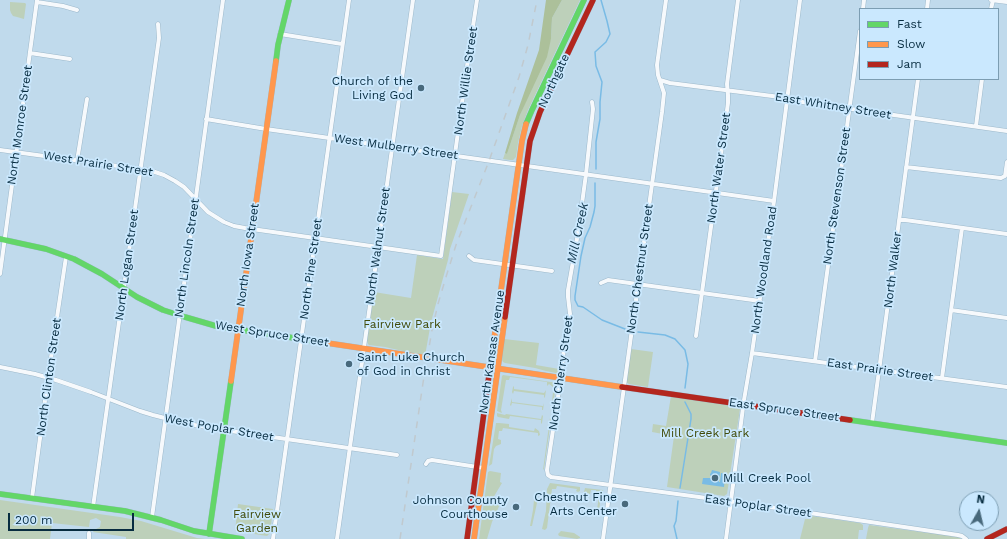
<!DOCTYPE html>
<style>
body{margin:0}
#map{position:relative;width:1007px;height:539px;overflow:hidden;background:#c0daec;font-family:"Work Sans",sans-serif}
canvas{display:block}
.legend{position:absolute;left:859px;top:8px;width:140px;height:72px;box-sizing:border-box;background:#cae8fe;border:1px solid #7c9db2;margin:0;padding:5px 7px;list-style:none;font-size:12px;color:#072c40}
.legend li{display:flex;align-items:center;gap:8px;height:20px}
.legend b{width:20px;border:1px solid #7c9db2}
.north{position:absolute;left:959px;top:491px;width:40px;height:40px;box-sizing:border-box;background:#cae8fe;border:1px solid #7c9db2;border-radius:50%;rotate:8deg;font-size:11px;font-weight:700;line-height:16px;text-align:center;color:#072c40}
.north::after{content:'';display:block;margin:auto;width:14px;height:18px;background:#48697c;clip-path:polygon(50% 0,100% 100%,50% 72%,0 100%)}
.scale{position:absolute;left:8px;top:513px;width:126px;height:18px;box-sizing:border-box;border:2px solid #072c40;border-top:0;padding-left:5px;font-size:12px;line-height:14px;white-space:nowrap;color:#072c40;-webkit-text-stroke:3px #cae8fe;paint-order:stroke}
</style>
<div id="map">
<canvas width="1007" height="539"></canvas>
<ul class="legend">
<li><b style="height:5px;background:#63d668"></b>Fast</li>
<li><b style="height:5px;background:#ff974d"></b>Slow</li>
<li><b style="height:5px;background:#b3261e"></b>Jam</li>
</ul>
<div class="north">N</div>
<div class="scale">200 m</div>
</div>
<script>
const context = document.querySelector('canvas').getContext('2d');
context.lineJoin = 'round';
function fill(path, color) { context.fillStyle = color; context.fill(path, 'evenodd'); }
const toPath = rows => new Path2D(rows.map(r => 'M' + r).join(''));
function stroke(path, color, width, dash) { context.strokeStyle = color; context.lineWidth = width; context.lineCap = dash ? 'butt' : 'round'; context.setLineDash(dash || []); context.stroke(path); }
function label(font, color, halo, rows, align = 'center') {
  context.font = font + ' "Work Sans",sans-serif'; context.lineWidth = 3.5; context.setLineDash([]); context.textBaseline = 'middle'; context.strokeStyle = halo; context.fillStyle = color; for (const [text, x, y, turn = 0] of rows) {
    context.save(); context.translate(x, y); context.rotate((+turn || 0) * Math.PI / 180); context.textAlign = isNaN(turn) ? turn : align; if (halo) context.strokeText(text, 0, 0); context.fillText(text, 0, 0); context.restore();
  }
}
fill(toPath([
 [562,0,580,0,528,110,522,126,518,143,516,157,513,160,510,160,503,159,505,153,507,154,520,115,551,39,552,18],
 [10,2,25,3,26,4,24,19,17,17,13,16,11,13,10,10],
 [452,192,469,194,450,249,448,260,431,322,425,356,385,347,369,345,368,344,367,340,374,292,411,298,417,255,443,259],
 [504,339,539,343,536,365,559,369,558,372,556,373,546,371,535,368,505,363,503,362,502,360],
 [631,349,653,352,648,387,629,384,626,382],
 [503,375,551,382,553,382,553,387,549,384,547,386,547,382,510,377,509,380,506,380,501,410,502,413,497,411,502,376],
 [554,383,556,383,553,409,551,411],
 [514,386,514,389,544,393,546,390,545,397,544,398,544,395,514,391,513,394,512,392,513,387],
 [671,396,737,406,740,409,727,494,724,496,667,487,674,436,652,432,653,424,666,426],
 [512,398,512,402,543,406,544,403,543,410,542,410,542,407,512,403,511,406,510,405],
 [497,413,505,415,506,414,541,419,542,415,543,416,542,423,541,424,541,420,510,416,509,419,498,417,497,416],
 [550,418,551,418,551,420,544,469,543,470],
 [496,423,499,423,509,424,509,427,534,431,535,428,539,431,540,435,538,436,538,433,503,428,502,431,499,431,498,439,501,440,501,444,496,446,494,449,492,464,489,466],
 [490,471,501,473,500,482,502,483,493,498,501,502,492,522,487,539,479,539,488,472],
 [550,483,580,487,580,491,578,492,576,491,577,489,557,486,556,489,552,489,547,528,545,530,542,529,546,511,547,489],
 [585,488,603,490,603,495,601,495,599,511,597,510,599,495,596,494,596,490,591,490,590,494,585,493,584,492],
 [0,500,120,517,141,521,197,538,205,539,126,539,126,537,93,532,94,530,100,527,101,521,96,518,90,520,89,527,52,523,50,539,0,539],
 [534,500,537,500,537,503,532,526,530,526,533,510],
 [238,504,273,509,270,533,267,536,235,531],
 [812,516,860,523,863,525,863,530,859,530,858,539,800,539,805,519,811,519],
 [869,525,959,537,961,539,866,539,868,528],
 [561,531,574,533,580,537,580,538,577,539,559,536,558,534]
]), '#bdd0ba');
fill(toPath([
 [546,0,562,0,552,18,551,39,547,57,520,115,507,154,505,153,517,113,539,50]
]), '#acc09a');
fill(toPath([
 [712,470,720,472,719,482,720,482,721,473,725,474,724,487,702,484,703,478,711,478,711,476,710,475,710,474,711,473]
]), '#79bbe5');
stroke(toPath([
 [596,169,596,142,600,119,600,102,602,82,596,66,595,52,606,42,610,34,607,21,601,0],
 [595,183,595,206,594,212,590,227,585,238,581,256,575,296,575,300,578,306,583,307,602,320,625,329],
 [638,332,665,335,675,339,685,350,688,364,685,388],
 [680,488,691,419,691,414,685,402],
 [677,539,674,526,676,521,678,501]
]), '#79bbe5', 1.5);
const street = toPath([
 [991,0,1007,2],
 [37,2,63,6,77,10],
 [863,9,864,0],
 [927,9,928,0],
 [991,9,993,0],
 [280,34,342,44],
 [30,53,70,59],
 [660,80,670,83,780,97,795,101,1007,131],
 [592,102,593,109,586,174,578,233,568,290,568,297,570,314,565,338,561,377,547,470,548,475,551,477,736,502,958,535,962,536,966,539],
 [206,119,266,129,774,201],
 [976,126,982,79],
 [0,150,140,169,152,171,164,175,175,181,184,187,208,212,224,222,234,226,245,228,441,256,469,52,477,0],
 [77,161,87,99],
 [906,167,1001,178,1005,176,1007,162],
 [899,220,905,220,1007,234],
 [469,256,474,260,552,271],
 [0,274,37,0],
 [601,283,608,280,760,301],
 [951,310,1007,318],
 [696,336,728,103,728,95,727,84,738,0],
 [752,353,1007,387],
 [815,361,860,31],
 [0,367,35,374,56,380,91,392,140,411,153,415,188,424,224,430,397,455],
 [942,378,962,228],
 [872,423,918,79],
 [426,464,428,461,432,460,484,468],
 [32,498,48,378,66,257],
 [93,507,159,38,158,24],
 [152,517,223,0],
 [89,539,89,533],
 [273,539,349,0],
 [337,539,413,0],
 [603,539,662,112,664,93,658,75,657,65,666,0],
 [726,539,744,400,752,353,774,201,800,0]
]);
const fast = toPath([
 [276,61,278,45,289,0],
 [526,124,532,110,584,0],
 [0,239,46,249,74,259,102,274,137,297,163,310,185,317,216,326,327,343],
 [850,420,1007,443],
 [0,494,125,511,161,520,194,531,242,539],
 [209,534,231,381]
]);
const slow = toPath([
 [327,343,622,387],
 [489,375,522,141,526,124],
 [231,381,276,61],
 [474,539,505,317]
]);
const jam = toPath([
 [505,317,530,141,540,112,593,0],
 [622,387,850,420],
 [467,539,489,375],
 [987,539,1007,529]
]);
stroke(street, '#9cb8ca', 5);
stroke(fast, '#9cb8ca', 6);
stroke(slow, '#9cb8ca', 6);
stroke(jam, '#9cb8ca', 6);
stroke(street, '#f6f9fc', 4);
stroke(fast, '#63d668', 5.5);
stroke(slow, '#ff974d', 5.5);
stroke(jam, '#b3261e', 5.5);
stroke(toPath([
 [400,539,423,383,432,330,438,304,446,277,456,245,489,161,519,77,528,45,537,0]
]), '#c0c9ce', 1.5, [7, 7]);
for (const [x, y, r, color] of [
 [421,88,4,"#48697c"],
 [349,364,4,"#48697c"],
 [715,478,4,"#48697c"],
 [625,504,4,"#48697c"],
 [516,507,4,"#48697c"]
]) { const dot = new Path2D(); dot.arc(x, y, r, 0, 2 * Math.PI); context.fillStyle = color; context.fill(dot); stroke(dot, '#cae8fe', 1.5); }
label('12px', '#072c40', '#cae8fe', [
 ["Church of the",413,81],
 ["Living God",413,95],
 ["Saint Luke Church",357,357,"left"],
 ["of God in Christ",357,371,"left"],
 ["Mill Creek Pool",723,478,"left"],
 ["Chestnut Fine",617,497],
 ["Arts Center",617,511],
 ["Johnson County",508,500],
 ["Courthouse",508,514]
], 'right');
label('12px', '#072c40', '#cae8fe', [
 ["North Willie Street",466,81,-82],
 ["Northgate",554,81,-65],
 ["East Whitney Street",833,106,9],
 ["North Monroe Street",20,125,-82],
 ["West Mulberry Street",396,147,8],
 ["West Prairie Street",98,164,9],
 ["North Water Street",719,168,-82],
 ["North Stevenson Street",837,196,-82],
 ["North Walnut Street",378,246,-82],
 ["North Iowa Street",248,255,-82],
 ["North Lincoln Street",187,258,-82],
 ["North Logan Street",127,265,-82],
 ["North Pine Street",311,269,-82],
 ["North Chestnut Street",640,269,-82],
 ["North Woodland Road",764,270,-82],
 ["North Walker",893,270,-83],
 ["West Spruce Street",272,334,9],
 ["North Kansas Avenue",492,352,-82],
 ["East Prairie Street",880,370,8],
 ["North Cherry Street",561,373,-82],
 ["North Clinton Street",49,377,-82],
 ["East Spruce Street",784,410,8],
 ["West Poplar Street",219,428,10],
 ["East Poplar Street",758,506,8]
]);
label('12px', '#414b09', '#cae8fe', [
 ["Fairview Park",402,324],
 ["Mill Creek Park",705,433],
 ["Fairview",257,514],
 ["Garden",257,528]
]);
label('italic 13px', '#12374d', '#cae8fe', [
 ["Mill Creek",578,233,-78]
]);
</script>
